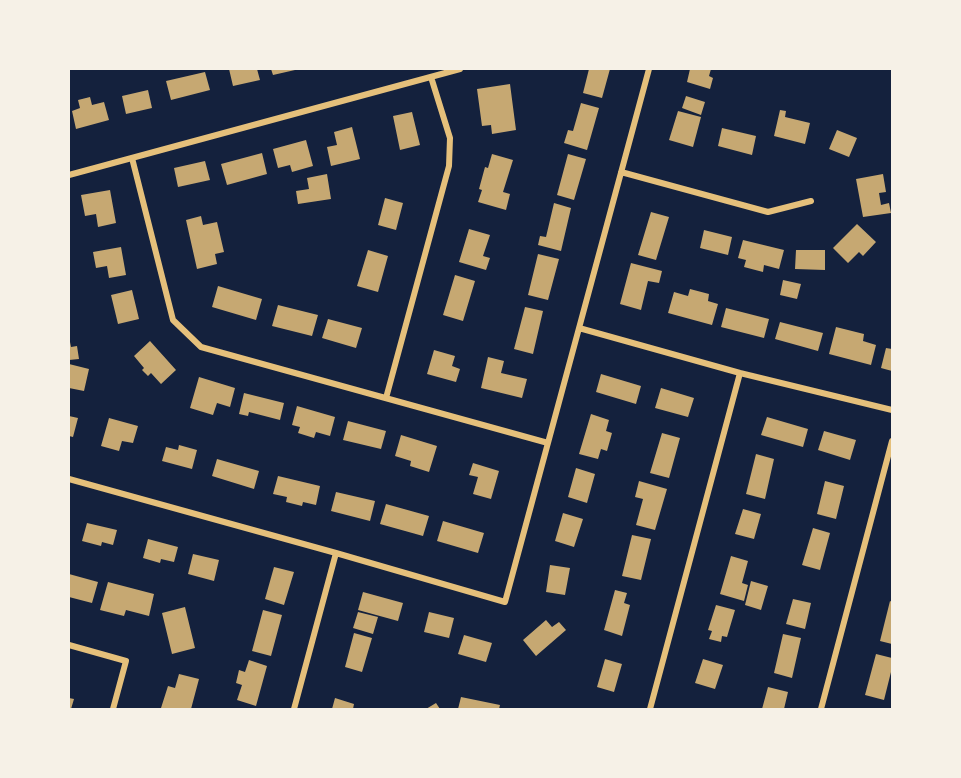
<!DOCTYPE html>
<style>
body{margin:0}
#map{position:relative;width:961px;height:778px;overflow:hidden;background:#14213d;font-family:Poppins,sans-serif}
canvas{display:block}
.frame{position:absolute;inset:0;border:70px solid #f6f1e7;pointer-events:none}
</style>
<div id="map">
<canvas width="961" height="778"></canvas>
<div class="frame"></div>
</div>
<script>
const context = document.querySelector('canvas').getContext('2d');
context.lineJoin = 'round';
function fill(path, color) { context.fillStyle = color; context.fill(path, 'evenodd'); }
const toPath = rows => new Path2D(rows.map(r => 'M' + r).join(''));
function stroke(path, color, width, dash) { context.strokeStyle = color; context.lineWidth = width; context.lineCap = dash ? 'butt' : 'round'; context.setLineDash(dash || []); context.stroke(path); }
fill(toPath([
 [229,69,257,69,260,80,233,86],
 [271,69,295,69,295,70,273,75],
 [589,69,610,69,602,98,583,93],
 [690,69,711,69,709,76,713,78,710,89,687,82],
 [205,72,210,90,171,100,166,81],
 [510,84,516,130,492,134,491,125,482,126,477,89],
 [148,90,152,108,126,114,122,96],
 [686,96,705,102,701,115,682,108],
 [90,97,92,105,104,102,109,120,76,129,72,111,80,108,78,100],
 [581,103,599,108,587,150,564,143,568,130,573,131],
 [780,110,786,111,785,117,810,123,805,144,774,136],
 [678,111,701,117,693,147,669,140],
 [412,112,420,145,400,150,393,116],
 [352,127,360,159,331,166,327,147,337,145,334,132],
 [722,128,756,136,752,155,718,146],
 [837,130,857,138,849,157,829,149],
 [306,140,313,166,292,172,290,165,278,168,273,149],
 [262,153,267,174,227,185,221,164],
 [492,154,513,160,503,192,510,194,506,210,478,202,482,190,479,189,485,167,488,168],
 [568,154,586,159,574,200,557,195],
 [205,161,210,180,178,187,174,168],
 [327,174,331,199,298,204,296,191,309,189,307,178],
 [883,174,886,192,879,193,881,205,889,203,891,213,863,217,856,179],
 [110,190,116,223,98,227,96,214,85,216,81,195],
 [385,198,403,203,396,230,378,225],
 [554,203,571,208,561,251,538,245,540,236,546,237],
 [651,212,669,217,656,260,638,255],
 [201,216,203,225,217,222,224,252,215,254,217,264,197,269,186,220],
 [857,224,876,242,863,256,859,252,848,263,833,248],
 [469,229,490,235,483,256,490,258,486,270,459,262],
 [704,230,732,237,728,255,700,248],
 [743,240,784,250,779,269,764,265,763,272,744,267,746,260,738,258],
 [121,247,126,275,109,278,107,266,96,268,93,252],
 [368,250,388,256,378,292,357,286],
 [796,250,825,250,825,270,795,269],
 [538,254,559,259,548,300,528,295],
 [631,263,662,271,659,283,648,281,641,310,620,304],
 [455,275,475,281,463,321,443,315],
 [783,280,801,284,797,299,780,295],
 [218,286,262,299,256,320,212,307],
 [690,289,709,294,708,301,718,304,712,325,668,313,674,292,688,296],
 [132,290,139,319,118,324,111,295],
 [278,305,318,315,312,336,272,326],
 [525,307,543,311,533,354,514,349],
 [726,308,769,319,764,338,721,327],
 [328,319,362,328,356,348,322,338],
 [780,322,823,333,818,351,775,339],
 [836,327,864,334,863,341,876,345,871,365,829,354],
 [150,341,176,370,161,384,151,373,148,376,142,370,144,368,134,356],
 [70,342,71,347,77,346,79,359,69,360,69,343],
 [886,348,892,349,892,371,881,368],
 [434,350,455,356,452,366,460,369,456,382,427,374],
 [488,357,504,361,501,373,527,379,522,398,481,388],
 [69,364,89,369,84,391,69,388],
 [601,374,641,386,636,404,596,392],
 [199,377,235,388,230,407,217,403,213,415,190,408],
 [661,388,694,398,688,417,655,408],
 [244,393,284,403,280,420,249,412,248,416,239,414],
 [297,406,335,417,330,436,316,432,314,438,298,433,300,427,292,425],
 [591,414,609,420,606,431,612,433,607,451,601,449,598,459,579,454],
 [69,416,78,418,73,437,69,436],
 [767,417,808,429,803,447,761,435],
 [109,418,138,426,133,443,122,441,119,451,101,446],
 [348,421,386,431,381,449,343,440],
 [824,431,856,440,850,460,818,450],
 [662,433,680,438,669,478,650,473],
 [401,435,437,446,429,472,410,466,411,461,395,456],
 [179,445,197,450,192,469,162,461,166,447,178,450],
 [756,454,774,459,765,499,746,494],
 [217,459,259,471,254,489,212,476],
 [473,463,499,471,491,499,473,494,478,477,469,475],
 [576,468,595,474,587,503,568,497],
 [278,476,320,486,316,505,303,502,302,506,286,502,287,497,273,494],
 [639,481,667,489,655,530,636,525,643,499,635,497],
 [825,481,844,486,836,519,817,514],
 [336,492,375,501,370,521,331,511],
 [386,504,429,516,423,536,380,524],
 [743,509,761,514,754,539,735,534],
 [563,513,583,519,574,547,555,541],
 [443,521,484,533,478,553,437,541],
 [87,523,117,530,113,545,102,542,101,546,82,541],
 [813,528,830,533,820,570,802,565],
 [632,535,651,539,641,580,622,576],
 [148,539,178,547,174,562,161,559,160,563,143,558],
 [193,554,219,560,214,581,188,574],
 [731,556,748,561,742,583,748,585,744,601,720,594],
 [550,565,570,568,565,595,546,592],
 [274,567,294,572,284,605,265,599],
 [69,574,98,582,92,603,69,597],
 [751,581,768,586,761,610,745,605],
 [108,582,154,594,149,616,126,610,124,616,100,610],
 [615,590,627,593,624,603,630,605,622,636,604,630],
 [363,592,403,603,398,621,358,610],
 [793,599,811,603,805,629,786,624],
 [890,601,892,602,892,644,880,641],
 [716,605,735,610,727,637,722,636,721,642,709,639,712,631,708,630],
 [185,607,195,648,172,654,162,613],
 [263,610,282,615,271,656,252,651],
 [358,612,378,617,373,634,353,628],
 [429,612,454,618,449,638,424,632],
 [546,620,552,627,559,622,566,630,536,656,523,640],
 [354,633,372,638,362,672,345,667],
 [783,634,801,638,792,678,774,673],
 [464,635,492,643,486,662,458,654],
 [876,654,892,658,892,668,884,700,865,695],
 [605,659,622,664,614,692,597,687],
 [703,659,723,665,715,689,695,683],
 [249,660,267,666,256,706,237,700,242,685,236,683,239,670,245,672],
 [179,674,199,679,191,709,166,709,161,708,168,686,175,688],
 [768,687,788,692,784,709,762,709],
 [461,697,500,705,499,709,458,709],
 [69,698,74,699,71,709,69,709],
 [335,698,354,704,353,709,332,709],
 [436,703,440,709,426,709]
]), '#c6a872');
stroke(toPath([
 [132,158,173,320,201,347,548,443],
 [621,172,768,212,811,201],
 [69,175,460,69],
 [579,328,740,373,892,410],
 [386,398,449,166,450,138,431,77],
 [69,479,336,553,505,602,649,69],
 [69,645,126,661,113,709],
 [294,709,336,553],
 [650,709,740,373],
 [821,709,892,441]
]), '#e5c07b', 6);
</script>
